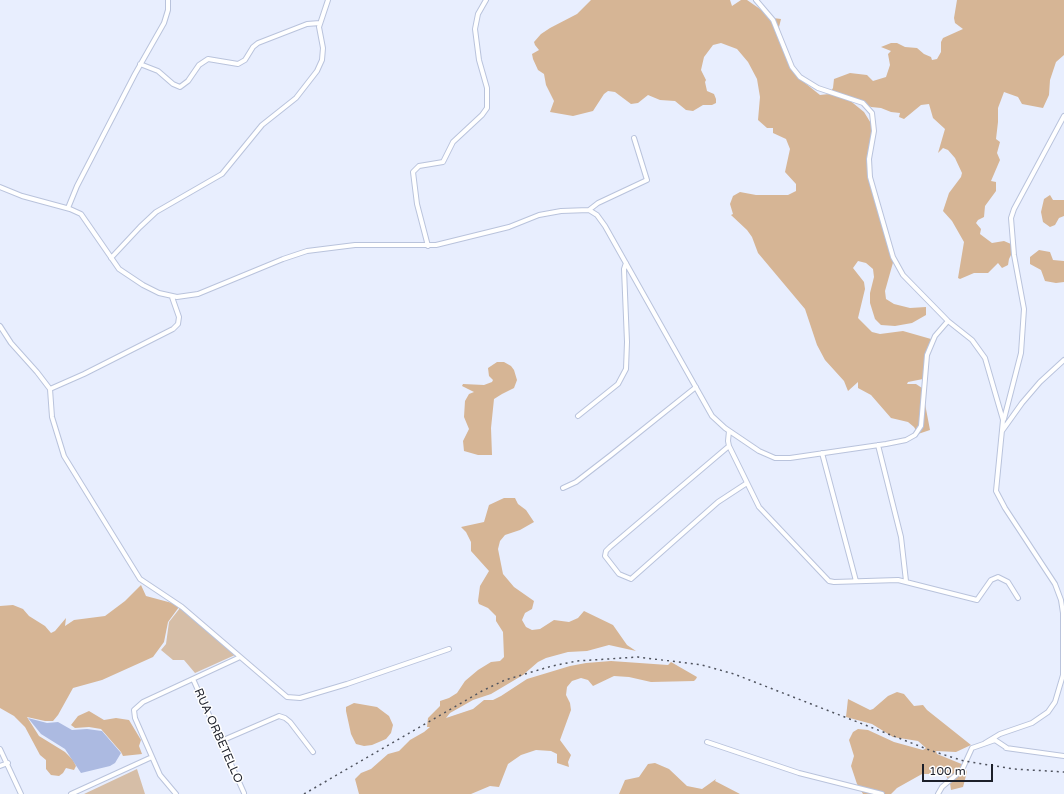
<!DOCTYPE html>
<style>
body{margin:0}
#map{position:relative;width:1064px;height:794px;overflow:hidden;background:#e8eefe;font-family:"Varela Round",sans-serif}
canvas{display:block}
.scale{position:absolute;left:922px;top:764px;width:71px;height:18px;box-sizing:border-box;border:2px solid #1c1f29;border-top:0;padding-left:5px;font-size:12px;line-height:14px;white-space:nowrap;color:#1c1f29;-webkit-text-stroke:3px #fff;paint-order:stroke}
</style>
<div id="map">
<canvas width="1064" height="794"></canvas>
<div class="scale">100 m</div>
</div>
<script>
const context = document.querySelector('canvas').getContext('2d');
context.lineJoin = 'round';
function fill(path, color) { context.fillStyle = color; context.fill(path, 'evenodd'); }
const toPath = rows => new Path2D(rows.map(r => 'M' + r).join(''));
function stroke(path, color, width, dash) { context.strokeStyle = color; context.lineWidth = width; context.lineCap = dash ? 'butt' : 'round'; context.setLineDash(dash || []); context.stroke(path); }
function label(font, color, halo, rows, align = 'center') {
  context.font = font + ' "Varela Round",sans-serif'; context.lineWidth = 3; context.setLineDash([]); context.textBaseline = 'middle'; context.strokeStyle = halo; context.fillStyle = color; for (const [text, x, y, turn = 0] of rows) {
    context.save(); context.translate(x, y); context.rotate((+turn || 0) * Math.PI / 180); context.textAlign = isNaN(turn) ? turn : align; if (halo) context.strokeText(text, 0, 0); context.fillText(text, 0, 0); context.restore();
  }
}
fill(toPath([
 [180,608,235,655,195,673,184,660,173,660,161,650,166,644,169,622],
 [137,769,145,794,84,794]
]), '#d6bea7');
fill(toPath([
 [591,0,730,0,732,6,741,0,747,0,773,18,781,19,779,27,783,46,800,79,820,95,829,94,833,88,834,79,850,73,867,75,873,81,886,77,890,65,888,54,891,51,881,47,891,43,897,43,905,47,917,48,924,54,931,57,932,60,937,59,941,52,941,42,943,38,963,29,955,23,954,18,957,0,1064,0,1064,55,1056,62,1050,80,1049,95,1043,108,1022,104,1018,97,1004,92,998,108,998,122,996,139,1000,142,997,153,1000,160,991,181,996,182,996,191,985,206,984,217,978,220,976,223,981,229,980,234,992,243,1004,241,1011,244,1013,251,1009,259,1008,265,1002,268,998,263,988,273,974,273,960,279,958,278,964,242,952,221,943,211,949,193,961,177,962,173,955,158,948,150,943,148,938,153,945,129,933,118,929,104,921,105,904,119,899,117,900,113,891,112,881,108,871,107,858,101,848,99,864,112,872,125,873,134,867,157,868,175,894,259,885,291,886,299,894,304,910,308,926,307,926,315,912,323,895,326,881,325,875,319,870,303,870,293,874,277,873,269,866,263,858,261,853,268,864,282,865,289,858,318,872,332,880,334,903,331,931,339,930,351,926,352,925,354,923,379,908,382,907,384,916,384,922,388,930,430,918,434,914,427,908,422,891,418,871,395,858,388,858,382,848,391,844,381,825,360,817,345,805,309,758,253,752,237,747,230,731,215,733,214,730,204,733,196,740,192,756,195,788,195,796,191,796,184,785,172,790,149,786,139,773,133,773,128,767,128,758,120,760,97,757,79,748,62,737,49,721,43,713,45,704,57,701,70,706,80,705,82,707,91,714,94,716,99,716,103,712,105,703,105,693,111,686,110,675,101,660,100,648,95,638,103,631,104,615,92,608,91,604,94,593,111,573,116,550,112,554,101,546,85,544,74,538,70,533,59,532,54,539,50,535,45,534,42,541,34,550,28,577,14],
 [1050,195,1053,200,1064,200,1064,216,1059,218,1055,225,1050,227,1043,222,1041,212,1044,199],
 [1039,250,1050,252,1053,260,1064,261,1064,282,1056,283,1045,281,1041,270,1030,264,1030,257],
 [497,362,504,362,511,366,514,370,517,380,514,388,502,394,494,399,491,428,492,455,478,455,464,451,463,441,469,429,464,417,465,401,469,394,474,392,462,386,463,384,484,385,492,382,493,380,489,376,488,368],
 [504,498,515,498,518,504,526,510,534,522,520,530,505,535,500,541,498,549,503,574,514,587,534,601,532,609,525,613,522,620,526,627,532,630,540,629,554,620,569,622,578,618,584,611,613,625,627,645,636,651,609,645,587,651,568,652,546,658,538,662,523,675,491,694,473,700,450,713,446,718,473,709,484,700,493,700,501,696,527,679,570,666,586,663,611,661,668,665,671,662,697,677,696,679,694,681,651,682,629,677,614,676,593,686,588,680,581,678,572,681,567,687,566,695,570,703,571,710,560,740,571,755,568,762,569,767,557,763,557,754,551,751,536,750,521,755,508,764,499,787,490,786,471,794,359,794,355,779,361,773,371,769,388,754,399,751,410,740,424,732,430,727,427,727,428,718,440,706,440,701,449,698,457,693,465,681,478,670,491,662,500,661,504,657,503,632,496,621,496,616,488,608,479,604,478,601,480,586,489,571,471,551,471,542,466,532,461,527,484,522,489,505],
 [141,585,146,596,172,603,179,607,168,622,164,642,153,657,102,680,73,688,58,715,53,721,45,721,27,717,39,736,65,752,73,760,76,766,74,770,66,768,63,773,59,776,51,775,46,769,46,760,40,755,25,727,14,716,0,708,0,606,13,605,23,609,29,616,45,626,51,633,55,631,66,618,65,626,74,620,105,616,125,601],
 [897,692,904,694,914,706,923,705,927,710,971,745,956,752,936,751,937,754,964,765,967,772,963,787,951,790,950,783,945,774,922,774,897,788,891,794,863,794,857,784,851,766,854,756,849,740,853,732,858,729,868,730,894,742,923,750,926,748,918,741,893,737,872,724,846,717,848,699,870,710,873,709,888,696],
 [354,703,377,707,389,716,393,725,391,733,386,739,372,745,364,746,356,744,351,734,346,711,346,707],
 [89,711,104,720,116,718,129,720,141,740,139,746,142,754,123,756,121,752,101,729,89,727,75,728,71,725,78,716],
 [655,763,669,769,687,786,702,789,716,779,715,781,740,794,619,794,625,780,639,777,648,764]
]), '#d6b595');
fill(toPath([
 [28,718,47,723,58,722,72,730,87,729,102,731,121,753,115,763,110,766,81,773,65,749,41,734]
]), '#acbae1');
const street = toPath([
 [756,0,773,20,792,67,800,77,818,88,863,103,872,113,874,131,869,159,870,177,893,257,903,275,948,321,972,340,985,358,1003,420,996,491,1005,508,1055,584,1061,600,1063,613,1063,675,1055,702,1048,712,1032,723,1000,734,985,743],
 [140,64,158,71,173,84,180,87,188,81,199,65,208,59,238,64,245,60,253,47,258,43,307,24,320,23],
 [0,187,22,196,70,209,81,214,119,269,143,285,159,293,177,297,198,294,283,259,307,251,355,245,436,245,509,227,539,215,561,211,589,210,597,215,605,226,712,416,725,428,759,451,775,458,790,458,886,444,906,440,915,435,921,426,927,355,935,336,948,321],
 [68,208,77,186,135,74,164,23,168,10,168,0],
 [589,210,598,203,647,180,634,138],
 [428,246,417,204,413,172,419,166,443,162,453,142,482,115,487,108,487,88,479,60,475,29,478,14,486,0],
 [111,258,140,227,156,212,222,174,262,125,296,98,317,71,322,60,323,48,319,27,328,0],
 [0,326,11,343,37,372,50,389,52,417,64,456,140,579,182,607,287,697,300,698,347,684,449,649],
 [50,389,84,374,173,329,178,324,179,317,172,297],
 [578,416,618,384,626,369,627,342,624,269,626,263],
 [1004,419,1021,353,1024,309,1014,255,1011,218,1014,209,1064,116],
 [729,431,728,441,729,446,759,507,829,581,834,582,898,580,977,600,991,580,998,577,1008,582,1018,598],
 [1002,431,1022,403,1040,382,1064,360],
 [878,445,901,537,906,581],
 [729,446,610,547,606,551,605,556,619,574,631,579,718,502,747,483],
 [822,453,856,581],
 [563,488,576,482,611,455,696,387],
 [193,679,244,793],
 [221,741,279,716,285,718,290,722,313,752],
 [707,742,799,773,882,794],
 [1006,748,1064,756],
 [0,749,21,794],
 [0,766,8,763],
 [71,794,152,757],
 [176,794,160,775,135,718,134,710,143,702,238,658],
 [938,794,942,787,962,770,972,748,995,740,1007,748]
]);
stroke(street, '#b9c3dc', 6);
stroke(street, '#fff', 4);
stroke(toPath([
 [304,794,482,691,505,680,552,666,577,661,638,657,702,665,734,674,932,751,964,761,1014,769,1064,772]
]), '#4f535e', 1.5, [2, 4]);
label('12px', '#1c1f29', '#fff', [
 ["RUA ORBETELLO",218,736,66]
]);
</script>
